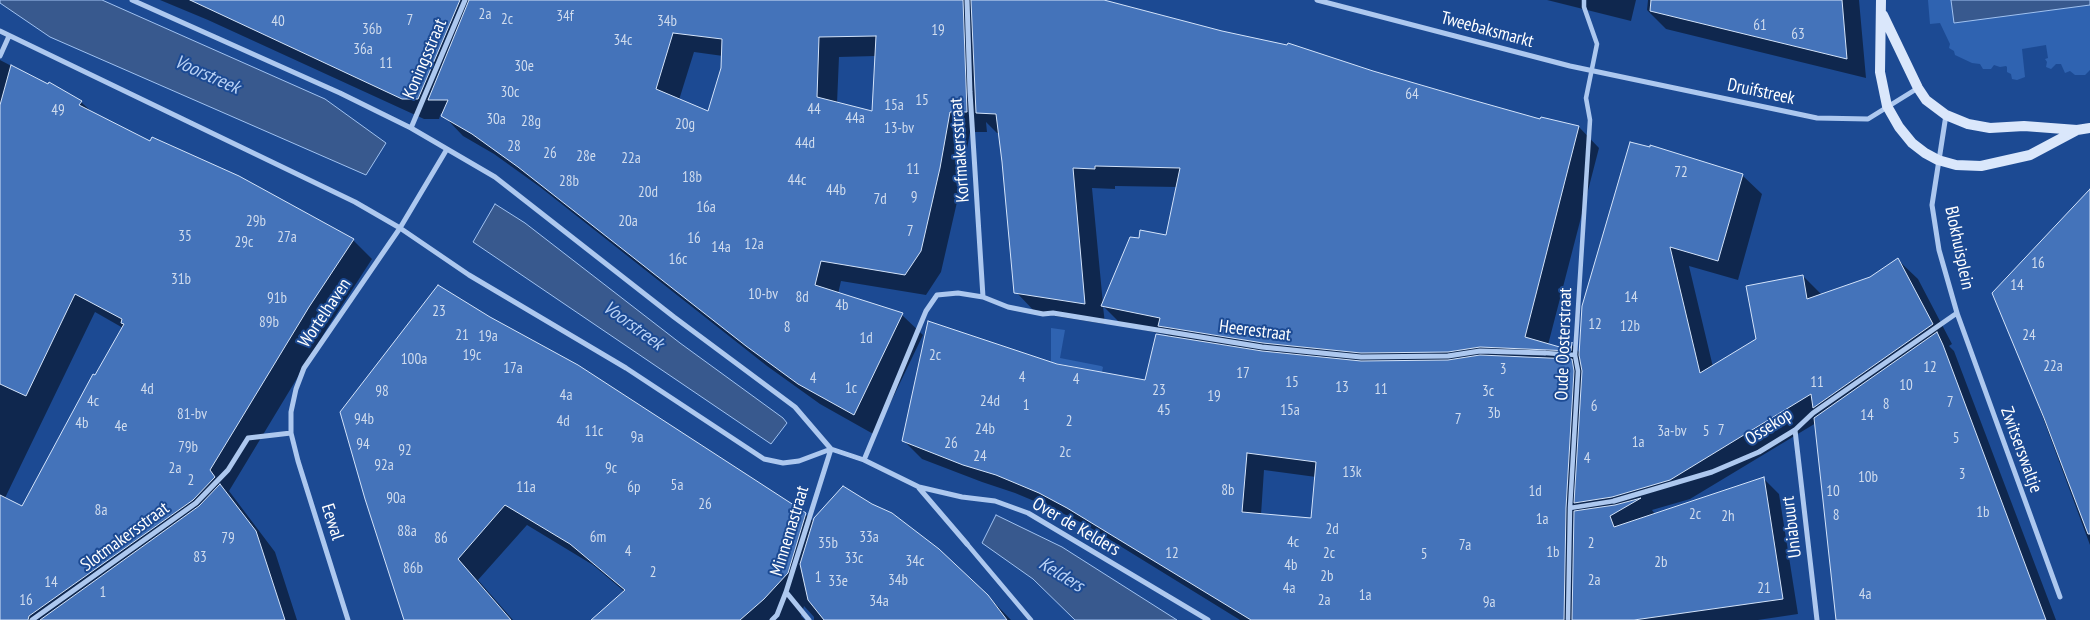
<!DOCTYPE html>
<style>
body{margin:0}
canvas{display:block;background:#1c4a93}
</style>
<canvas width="2090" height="620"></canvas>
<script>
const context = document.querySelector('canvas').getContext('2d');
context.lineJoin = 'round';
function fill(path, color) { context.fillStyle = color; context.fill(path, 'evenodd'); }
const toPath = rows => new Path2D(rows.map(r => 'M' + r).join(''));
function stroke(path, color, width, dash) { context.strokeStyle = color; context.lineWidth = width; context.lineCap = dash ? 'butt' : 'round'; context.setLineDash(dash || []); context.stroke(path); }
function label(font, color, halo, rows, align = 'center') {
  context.font = font + ' "PT Sans Narrow",sans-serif'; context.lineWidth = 4; context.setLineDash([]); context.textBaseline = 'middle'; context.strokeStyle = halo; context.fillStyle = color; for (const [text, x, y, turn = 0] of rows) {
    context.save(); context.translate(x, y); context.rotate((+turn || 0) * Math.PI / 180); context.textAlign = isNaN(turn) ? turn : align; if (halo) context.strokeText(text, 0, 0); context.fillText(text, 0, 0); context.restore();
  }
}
fill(toPath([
 [1928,0,1951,0,1955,22,2090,5,2090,70,2085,75,2075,75,2070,71,2065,73,2061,64,2056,64,2051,69,2046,67,2047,62,2045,59,2048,58,2046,45,2022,49,2025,77,2017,80,2012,79,2011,74,2007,72,2007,67,2006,66,2000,67,1994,65,1991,69,1983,69,1980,64,1972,63,1955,55,1954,51,1949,48,1950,44,1940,23,1930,24],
 [1051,328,1065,330,1060,358,1101,366,1103,367,1102,372,1055,363,1051,365]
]), '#2f63b1');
const water = toPath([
 [0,0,102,0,325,99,386,143,366,175,50,37,0,3,0,0],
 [1951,0,2090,0,2090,5,1954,23,1951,0],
 [495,204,525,223,680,343,783,418,787,423,771,444,473,242,495,204],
 [996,515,1062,547,1177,620,1075,620,1033,579,982,543,996,515]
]);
fill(water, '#38598e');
stroke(water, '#a0c2f1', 1);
fill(toPath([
 [160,0,1100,0,1373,72,1541,120,1541,118,1579,127,1599,148,1548,345,1570,351,1572,345,1580,353,1583,306,1742,175,1762,194,1738,280,1689,266,1713,367,1757,340,1803,276,1822,295,1870,278,1898,260,1918,279,1952,344,1949,346,1954,351,2056,620,1838,620,1816,423,1690,499,1652,510,1655,514,1764,479,1779,494,1798,614,1758,620,1240,620,1086,525,1058,511,1015,493,982,482,922,459,904,441,1057,365,1146,381,1167,337,1168,335,1123,326,1103,306,1105,324,1036,313,1016,292,1000,133,997,133,986,122,987,132,970,132,960,189,941,272,926,295,841,281,838,294,902,315,923,335,875,435,820,404,767,366,540,187,494,154,463,136,441,113,439,119,424,119,208,20],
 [694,52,723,56,722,68,709,113,679,100],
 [876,56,873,113,837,104,839,57],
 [1115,186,1177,187,1167,236,1140,240,1103,304,1092,188,1115,189],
 [1264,470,1316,477,1312,519,1261,515],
 [1547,0,1636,0,1631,21],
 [1648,0,1859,0,1866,78,1666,29,1647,10],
 [0,60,81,102,93,113,151,143,353,240,372,259,328,327,229,491,275,552,297,620,0,620],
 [95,312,123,328,23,508,5,498],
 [2090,190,2090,545,2032,388,1994,294],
 [341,412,805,514,814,522,988,596,1011,620,814,620,814,617,804,606,801,616,805,620,593,620,625,592,593,565,527,525,478,580,513,620,409,620]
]), '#0007');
const building = toPath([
 [190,0,460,0,418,99,402,99,190,0],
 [469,0,963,0,967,112,950,112,940,168,921,251,905,275,821,261,815,285,903,313,854,415,798,384,746,346,518,167,472,134,441,116,448,100,428,100,469,0],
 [673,33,722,39,721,68,708,111,656,89,673,33],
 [876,36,872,111,817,97,819,37,876,36],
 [971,0,1104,0,1222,31,1287,45,1288,43,1373,71,1469,99,1540,119,1541,117,1579,126,1525,337,1570,350,1572,342,1571,351,1480,347,1448,352,1361,353,1263,343,1158,326,1160,318,1101,306,1130,237,1139,238,1140,230,1166,235,1180,168,1095,166,1095,169,1073,168,1085,304,1014,293,1002,162,996,114,976,113,971,0],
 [1651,0,1842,0,1847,59,1650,11,1651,0],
 [11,65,48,84,49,82,82,101,79,105,150,141,152,137,239,176,354,239,309,307,210,470,215,477,193,500,29,616,28,620,0,620,0,495,22,506,93,374,95,375,124,324,121,323,122,319,75,294,26,396,0,384,0,105,11,65],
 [1630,142,1650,147,1650,145,1743,174,1718,261,1670,247,1700,373,1756,339,1746,286,1803,275,1807,299,1870,277,1898,258,1933,324,1813,408,1811,394,1670,480,1612,497,1574,503,1582,371,1579,355,1582,306,1630,142],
 [2090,189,2090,534,2088,534,2044,418,1992,293,2090,189],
 [438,285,490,317,578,365,806,513,788,573,764,599,740,620,591,620,625,590,570,544,505,505,458,559,511,620,404,620,365,499,340,412,438,285],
 [928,321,1057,364,1145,380,1156,334,1262,351,1361,361,1448,360,1480,355,1572,359,1574,371,1566,508,1564,620,1251,620,1067,508,1039,493,996,475,963,465,902,441,928,321],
 [1247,453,1316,462,1311,518,1242,512,1247,453],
 [1937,332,1943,345,2046,620,1836,620,1814,418,1937,332],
 [1764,477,1783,599,1634,620,1572,620,1574,511,1615,505,1641,498,1610,516,1614,527,1764,477],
 [220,484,256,531,285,620,40,620,199,506,220,484],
 [843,486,872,504,892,513,939,549,988,595,1007,620,824,620,808,600,800,564,814,518,843,486]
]);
fill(building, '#4473ba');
stroke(building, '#d3e3fa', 1);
stroke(toPath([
 [1545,353,1575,355],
 [1570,508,1614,501],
 [967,544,1031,620],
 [1568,620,1570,508,1578,371,1575,355,1590,120,1586,98,1597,44,1584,7,1584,0]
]), '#adc8ef', 4.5);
stroke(toPath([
 [132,0,340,93,411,128,495,177,674,317,795,407,831,449,864,460,919,487,962,497,995,501,1028,513,1208,620],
 [967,0,970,92,983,297],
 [1317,0,1570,66,1817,118,1868,119,1918,88],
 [0,31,355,202,400,228,469,275,626,368,764,459,783,463,799,461,831,449],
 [0,56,9,36],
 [1946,115,1932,205,1939,250,1957,313,2060,597],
 [411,128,465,0],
 [1795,430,1817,620],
 [864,460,926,311,937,295,958,293,983,297,1008,307,1043,314,1053,313,1262,347,1361,357,1448,356,1480,351,1545,353],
 [919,488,967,544],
 [1614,501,1712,472,1759,452,1795,430,1813,413,1957,313],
 [786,592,809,620],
 [32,620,196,503,228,470,248,438,291,433],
 [348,620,298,461,291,433,291,412,296,389,304,368,400,228,447,149],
 [772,620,777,615,786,592,831,449]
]), '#adc8ef', 5);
stroke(toPath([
 [1881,0,1880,72,1887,106,1899,127,1912,143,1925,153,1938,160,1956,165,1981,166,2030,155,2077,130],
 [1883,15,1918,88,1926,100,1946,115,1968,124,1990,128,2024,126,2077,130,2090,128]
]), '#dae7fb', 10);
label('15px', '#d0dcee', null, [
 ["2a",485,15],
 ["34f",565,17],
 ["2c",507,20],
 ["7",410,21],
 ["40",278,22],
 ["34b",667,22],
 ["61",1760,26],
 ["36b",372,30],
 ["19",938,31],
 ["63",1798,35],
 ["34c",623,41],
 ["36a",363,50],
 ["11",386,64],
 ["30e",524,67],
 ["30c",510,93],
 ["64",1412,95],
 ["15",922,101],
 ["15a",894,106],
 ["44",814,110],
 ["49",58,111],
 ["44a",855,119],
 ["30a",496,120],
 ["28g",531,122],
 ["20g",685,125],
 ["13-bv",899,129],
 ["44d",805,144],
 ["28",514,147],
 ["26",550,154],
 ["28e",586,157],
 ["22a",631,159],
 ["11",913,170],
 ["72",1681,173],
 ["18b",692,178],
 ["44c",797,181],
 ["28b",569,182],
 ["44b",836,191],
 ["20d",648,193],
 ["9",914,198],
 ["7d",880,200],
 ["16a",706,208],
 ["29b",256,222],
 ["20a",628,222],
 ["7",910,232],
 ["35",185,237],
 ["27a",287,238],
 ["16",694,239],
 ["29c",244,243],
 ["12a",754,245],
 ["14a",721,248],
 ["16c",678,260],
 ["16",2038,264],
 ["31b",181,280],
 ["14",2017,286],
 ["10-bv",763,295],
 ["8d",802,298],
 ["14",1631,298],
 ["91b",277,299],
 ["4b",842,306],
 ["23",439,312],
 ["89b",269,323],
 ["12",1595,325],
 ["12b",1630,327],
 ["8",787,328],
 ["21",462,336],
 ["24",2029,336],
 ["19a",488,337],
 ["1d",866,339],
 ["19c",472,356],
 ["2c",935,356],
 ["100a",414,360],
 ["22a",2053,367],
 ["12",1930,368],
 ["17a",513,369],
 ["3",1503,370],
 ["17",1243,374],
 ["4",1022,378],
 ["4",813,379],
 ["4",1076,380],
 ["15",1292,383],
 ["11",1817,383],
 ["10",1906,386],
 ["13",1342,388],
 ["1c",851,389],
 ["4d",147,390],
 ["11",1381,390],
 ["23",1159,391],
 ["98",382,392],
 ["3c",1488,392],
 ["4a",566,396],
 ["19",1214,397],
 ["4c",93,402],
 ["24d",990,402],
 ["7",1950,403],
 ["8",1886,405],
 ["1",1026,406],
 ["6",1594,407],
 ["45",1164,411],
 ["15a",1290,411],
 ["3b",1494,414],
 ["81-bv",192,415],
 ["14",1867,416],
 ["94b",364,420],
 ["7",1458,420],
 ["4d",563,422],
 ["2",1069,422],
 ["4b",82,424],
 ["4e",121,427],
 ["24b",985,430],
 ["7",1721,431],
 ["11c",594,432],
 ["3a-bv",1672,432],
 ["5",1706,432],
 ["9a",637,438],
 ["5",1956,439],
 ["1a",1638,443],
 ["26",951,444],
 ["94",363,445],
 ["79b",188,448],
 ["92",405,451],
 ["2c",1065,453],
 ["24",980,457],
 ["4",1587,459],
 ["92a",384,466],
 ["2a",175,469],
 ["9c",611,469],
 ["13k",1352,473],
 ["3",1962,475],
 ["10b",1868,478],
 ["2",191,481],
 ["5a",677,486],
 ["11a",526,488],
 ["6p",634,488],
 ["8b",1228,491],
 ["1d",1535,492],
 ["10",1833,492],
 ["90a",396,499],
 ["26",705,505],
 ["8a",101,511],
 ["1b",1983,513],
 ["2c",1695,515],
 ["8",1836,516],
 ["2h",1728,517],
 ["1a",1542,520],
 ["2d",1332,530],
 ["88a",407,532],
 ["6m",598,538],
 ["33a",869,538],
 ["79",228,539],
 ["86",441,539],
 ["4c",1293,543],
 ["35b",828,544],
 ["2",1591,544],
 ["7a",1465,546],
 ["4",628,552],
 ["1b",1553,553],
 ["12",1172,554],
 ["2c",1329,554],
 ["5",1424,555],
 ["83",200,558],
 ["33c",854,559],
 ["34c",915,562],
 ["2b",1661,563],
 ["4b",1291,566],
 ["86b",413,569],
 ["2",653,573],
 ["2b",1327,577],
 ["1",818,578],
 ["34b",898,581],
 ["2a",1594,581],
 ["33e",838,582],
 ["14",51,583],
 ["4a",1289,589],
 ["21",1764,589],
 ["1",103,593],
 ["4a",1865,595],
 ["1a",1365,596],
 ["16",26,601],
 ["2a",1324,601],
 ["34a",879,602],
 ["9a",1489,603]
]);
label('18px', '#fff', '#1c4a93', [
 ["Tweebaksmarkt",1487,30,15],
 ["Koningsstraat",425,59,-67],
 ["Druifstreek",1761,92,12],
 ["Korfmakersstraat",960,150,-94],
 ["Blokhuisplein",1959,248,78],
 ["Wortelhaven",325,313,-56],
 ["Heerestraat",1255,331,7],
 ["Oude Oosterstraat",1564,344,-88],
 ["Ossekop",1769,427,-33],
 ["Zwitserswaltje",2021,450,70],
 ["Eewal",332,522,72],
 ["Over de Kelders",1076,527,30],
 ["Uniabuurt",1792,527,-97],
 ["Minnemastraat",790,531,-73],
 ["Slotmakersstraat",125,537,-36]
]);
label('italic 19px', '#b9d2f6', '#1c4a93', [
 ["Voorstreek",207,75,24],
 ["Voorstreek",633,326,36],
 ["Kelders",1061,575,32]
]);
</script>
